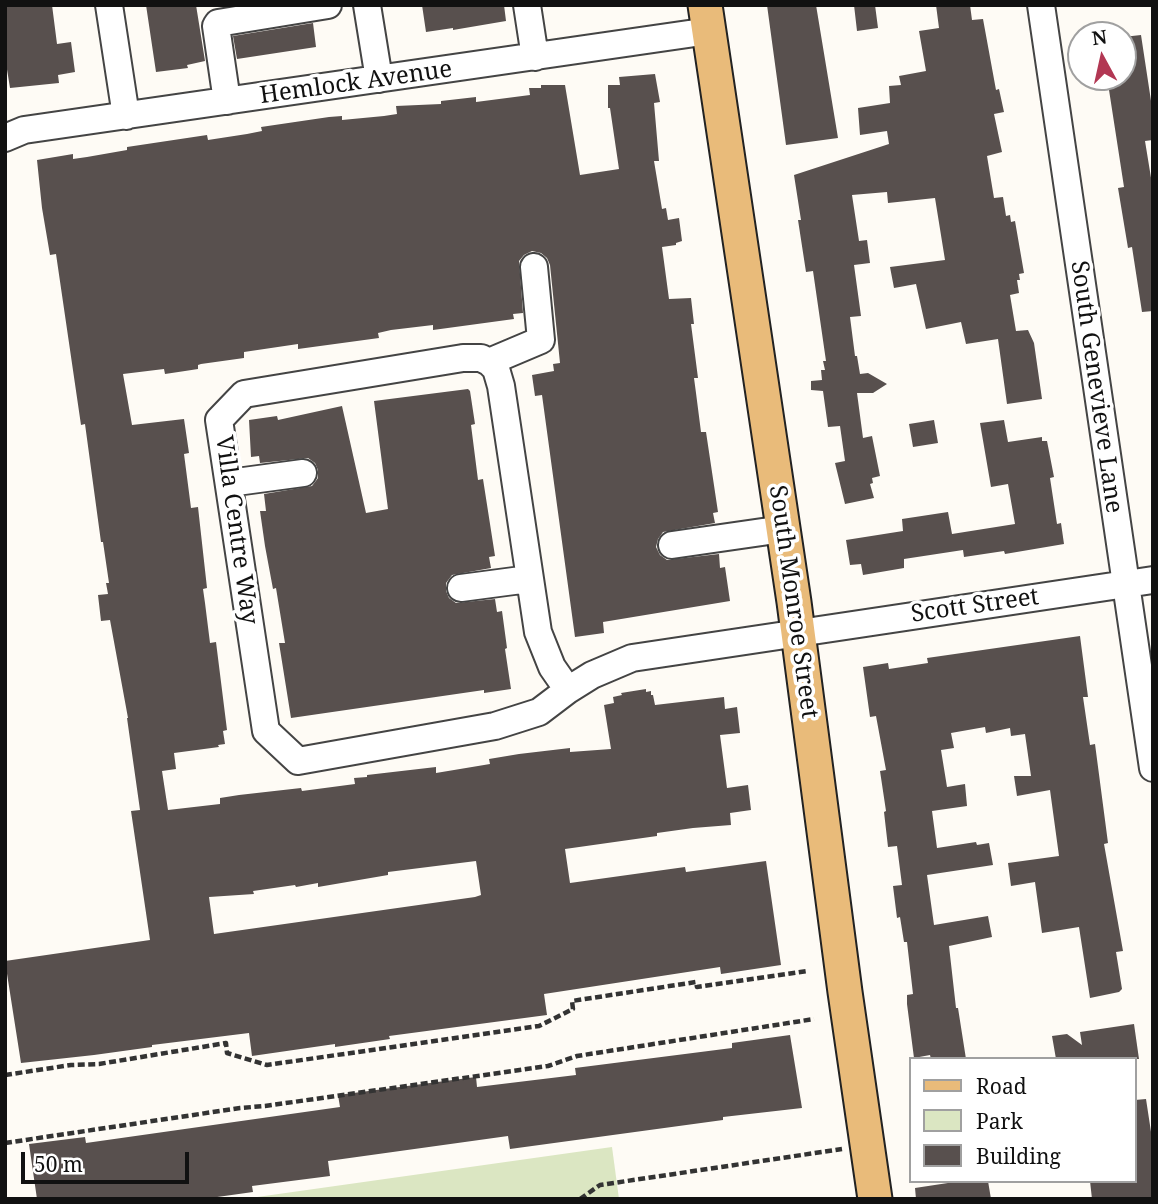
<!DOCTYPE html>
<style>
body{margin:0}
#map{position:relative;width:1158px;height:1204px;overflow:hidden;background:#fefbf5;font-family:"Noto Serif",serif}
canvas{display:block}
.frame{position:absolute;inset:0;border:7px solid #111;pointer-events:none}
.legend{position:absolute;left:909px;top:1057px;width:228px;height:126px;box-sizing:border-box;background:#fff;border:2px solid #a0a0a0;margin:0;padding:9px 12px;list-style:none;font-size:21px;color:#111}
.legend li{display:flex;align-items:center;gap:14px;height:35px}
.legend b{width:35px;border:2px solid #a0a0a0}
.north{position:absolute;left:1067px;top:21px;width:70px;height:70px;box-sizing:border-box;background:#fff;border:2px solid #a0a0a0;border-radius:50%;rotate:352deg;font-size:19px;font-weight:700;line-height:28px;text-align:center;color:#111}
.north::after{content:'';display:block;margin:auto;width:24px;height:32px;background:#b23753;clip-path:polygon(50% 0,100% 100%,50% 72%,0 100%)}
.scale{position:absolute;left:21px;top:1152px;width:168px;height:32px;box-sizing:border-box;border:4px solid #111;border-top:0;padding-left:9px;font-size:21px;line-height:24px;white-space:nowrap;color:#111;-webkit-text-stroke:5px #fff;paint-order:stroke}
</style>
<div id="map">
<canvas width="1158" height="1204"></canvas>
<div class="frame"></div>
<ul class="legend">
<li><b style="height:9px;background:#e9bb7a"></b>Road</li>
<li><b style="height:19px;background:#dbe6c2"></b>Park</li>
<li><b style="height:19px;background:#58504e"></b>Building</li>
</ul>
<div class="north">N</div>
<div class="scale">50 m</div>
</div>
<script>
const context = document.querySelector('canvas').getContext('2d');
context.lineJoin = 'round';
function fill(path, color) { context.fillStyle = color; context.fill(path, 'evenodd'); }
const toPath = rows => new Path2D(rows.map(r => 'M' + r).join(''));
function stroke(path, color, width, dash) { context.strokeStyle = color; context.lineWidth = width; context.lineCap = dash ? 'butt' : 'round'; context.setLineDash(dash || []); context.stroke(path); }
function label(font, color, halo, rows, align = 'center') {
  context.font = font + ' "Noto Serif",serif'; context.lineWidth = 7; context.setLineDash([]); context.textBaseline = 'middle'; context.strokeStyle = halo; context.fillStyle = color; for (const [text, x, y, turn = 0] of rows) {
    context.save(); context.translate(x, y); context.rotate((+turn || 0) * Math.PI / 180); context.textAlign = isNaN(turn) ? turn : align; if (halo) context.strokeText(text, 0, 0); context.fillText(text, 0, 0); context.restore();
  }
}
fill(toPath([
 [612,1147,619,1199,243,1199]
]), '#dbe6c2');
fill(toPath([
 [5,5,52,5,57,44,71,42,75,72,58,75,59,83,10,88,5,57],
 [146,5,196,5,205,61,187,65,188,68,156,72],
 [422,5,504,5,506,21,453,30,453,28,426,32],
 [767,5,816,5,838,138,786,145],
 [854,5,875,5,878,28,857,31],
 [936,5,970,5,972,20,983,19,996,90,999,89,1004,112,994,114,1002,152,987,156,994,198,1003,197,1006,216,1010,215,1011,222,1015,221,1024,273,1019,274,1020,280,1017,280,1019,293,1010,295,1016,331,1028,330,1034,343,1042,399,1007,404,998,339,966,344,961,322,926,329,916,284,894,288,890,267,945,260,935,198,888,203,887,192,852,195,859,241,867,240,870,263,854,265,861,316,850,317,855,356,857,356,860,374,868,373,887,384,873,393,857,393,863,438,872,436,880,476,872,478,873,483,870,484,874,498,845,504,835,463,845,461,840,426,828,427,823,391,811,390,811,381,822,380,821,370,825,370,823,361,826,361,813,271,806,272,798,220,801,220,794,175,889,144,887,131,860,135,858,108,890,103,889,86,901,85,899,76,926,71,919,31,939,28],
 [313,23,316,47,237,59,233,36],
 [1141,35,1153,114,1153,140,1145,141,1153,190,1153,311,1142,312,1132,247,1128,248,1118,188,1124,187,1107,77,1123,77,1123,37],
 [655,74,660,102,654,103,659,161,654,161,662,209,666,208,668,220,679,218,682,241,676,243,676,245,662,247,669,299,691,298,694,324,691,324,698,378,694,378,696,393,701,432,706,432,718,512,713,513,715,523,663,532,658,539,656,547,660,555,667,560,719,554,720,568,725,567,730,601,603,622,604,633,575,637,542,395,535,396,532,375,554,371,553,364,560,363,550,265,547,258,541,253,532,251,524,255,519,261,523,313,513,314,514,319,433,330,433,325,391,330,378,333,379,338,298,349,298,344,244,352,244,358,201,364,198,365,198,369,185,371,165,374,164,369,123,374,132,425,184,419,189,453,184,454,191,508,198,507,207,588,203,589,205,603,210,643,216,642,227,730,223,731,225,744,218,745,219,747,174,753,176,769,162,771,168,810,220,804,220,798,239,795,301,788,302,791,355,784,354,778,367,777,367,775,436,767,436,773,490,764,489,759,519,754,570,748,570,752,611,749,604,705,614,703,613,697,622,695,621,693,646,689,646,692,651,691,651,695,653,695,655,705,724,697,725,709,737,707,740,733,720,735,727,788,748,785,751,810,730,813,731,825,693,828,657,833,657,836,565,849,570,883,685,867,686,872,766,861,781,965,721,974,720,967,544,994,547,1015,389,1036,390,1039,335,1047,335,1044,252,1056,249,1033,152,1045,152,1047,94,1055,21,1063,5,961,150,940,131,811,140,810,127,718,128,718,110,620,101,621,98,595,108,594,106,583,109,583,103,542,101,542,85,424,81,425,56,254,50,255,42,208,37,160,73,154,73,159,87,157,127,150,127,147,207,135,208,140,247,134,262,131,261,127,329,117,342,116,342,120,384,116,397,114,396,106,441,104,441,101,476,97,476,102,530,95,529,88,541,88,541,85,565,85,580,175,619,169,610,108,608,108,608,85,620,85,619,77],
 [476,861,481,895,475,897,214,934,209,897,254,894,253,891,295,885,296,887,318,883,318,887,388,875,388,872],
 [468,389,470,391,475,424,471,425,478,480,483,479,495,556,489,557,491,568,452,575,446,583,446,591,449,598,456,603,495,599,497,612,502,611,507,648,505,649,511,689,484,693,484,690,291,718,279,643,285,643,276,588,273,589,265,546,260,511,266,511,264,494,312,486,318,478,318,470,315,463,308,458,260,463,259,456,251,457,249,420,277,416,278,420,342,406,366,513,388,509,374,401],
 [934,420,938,443,913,447,909,424],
 [1004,420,1008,442,1042,437,1042,441,1047,441,1054,477,1050,478,1057,524,1061,523,1064,544,1005,554,1004,551,964,557,963,550,904,559,904,568,863,575,861,564,850,565,846,540,903,531,902,519,948,512,952,534,1015,524,1008,484,991,487,980,423],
 [1080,636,1088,697,1083,697,1090,745,1095,744,1108,843,1104,844,1123,951,1116,952,1122,989,1119,992,1090,998,1079,927,1042,933,1035,882,1011,886,1008,863,1059,856,1050,790,1017,796,1014,776,1031,776,1025,734,1011,736,1010,728,986,733,985,727,951,733,954,748,941,750,947,787,965,784,967,806,932,811,937,848,976,842,977,845,989,843,993,865,927,875,934,925,988,916,992,937,949,946,956,1008,958,1008,966,1059,931,1059,930,1055,914,1058,907,1004,907,995,913,994,907,942,904,942,900,917,897,918,893,886,902,885,897,846,888,847,884,812,886,811,880,771,886,770,876,716,870,717,863,667,888,663,889,669,928,663,927,658],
 [1134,1024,1139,1059,1056,1059,1052,1036,1067,1034,1082,1045,1080,1032],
 [790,1035,802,1108,723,1117,723,1120,510,1149,508,1136,328,1161,330,1176,252,1186,253,1192,203,1199,37,1199,29,1144,85,1137,86,1143,340,1107,338,1095,476,1077,477,1087,576,1075,575,1068,732,1048,732,1043],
 [1146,1099,1153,1145,1153,1199,1092,1199,1090,1181,1135,1181,1135,1100],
 [961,1181,988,1181,991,1199,916,1199,915,1188]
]), '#58504e');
const minor = toPath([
 [109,5,126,116],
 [367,5,379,79],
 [527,5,535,57],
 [1041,5,1153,768],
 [227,101,216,26,218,23,328,5],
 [5,138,24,130,709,31],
 [463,358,481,358,489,362,496,369,501,386,538,632,552,667,568,690,539,712,495,726,298,761,266,731,219,420,244,394,463,358],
 [489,362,541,340,534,267],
 [229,483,303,473],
 [672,545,783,529],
 [461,588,529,579],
 [568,690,592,675,632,658,1153,580]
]);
const major = toPath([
 [705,5,794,602,845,992,875,1199]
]);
stroke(minor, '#444', 30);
stroke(major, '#222', 37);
stroke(toPath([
 [5,1075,71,1065,99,1064,226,1043,227,1053,267,1065,539,1026,573,1009,572,1001,696,982,697,987,808,971],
 [5,1143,240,1108,265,1106,548,1066,577,1056,814,1019],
 [580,1199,600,1185,842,1149]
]), '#333', 4.5, [7, 3.5]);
stroke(minor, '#fff', 26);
stroke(major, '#e9bb7a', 33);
label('24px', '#111', '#fff', [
 ["Hemlock Avenue",356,83,-8],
 ["South Genevieve Lane",1096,387,82],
 ["Villa Centre Way",236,530,82],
 ["South Monroe Street",793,602,82],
 ["Scott Street",975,606,-8]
]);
</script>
